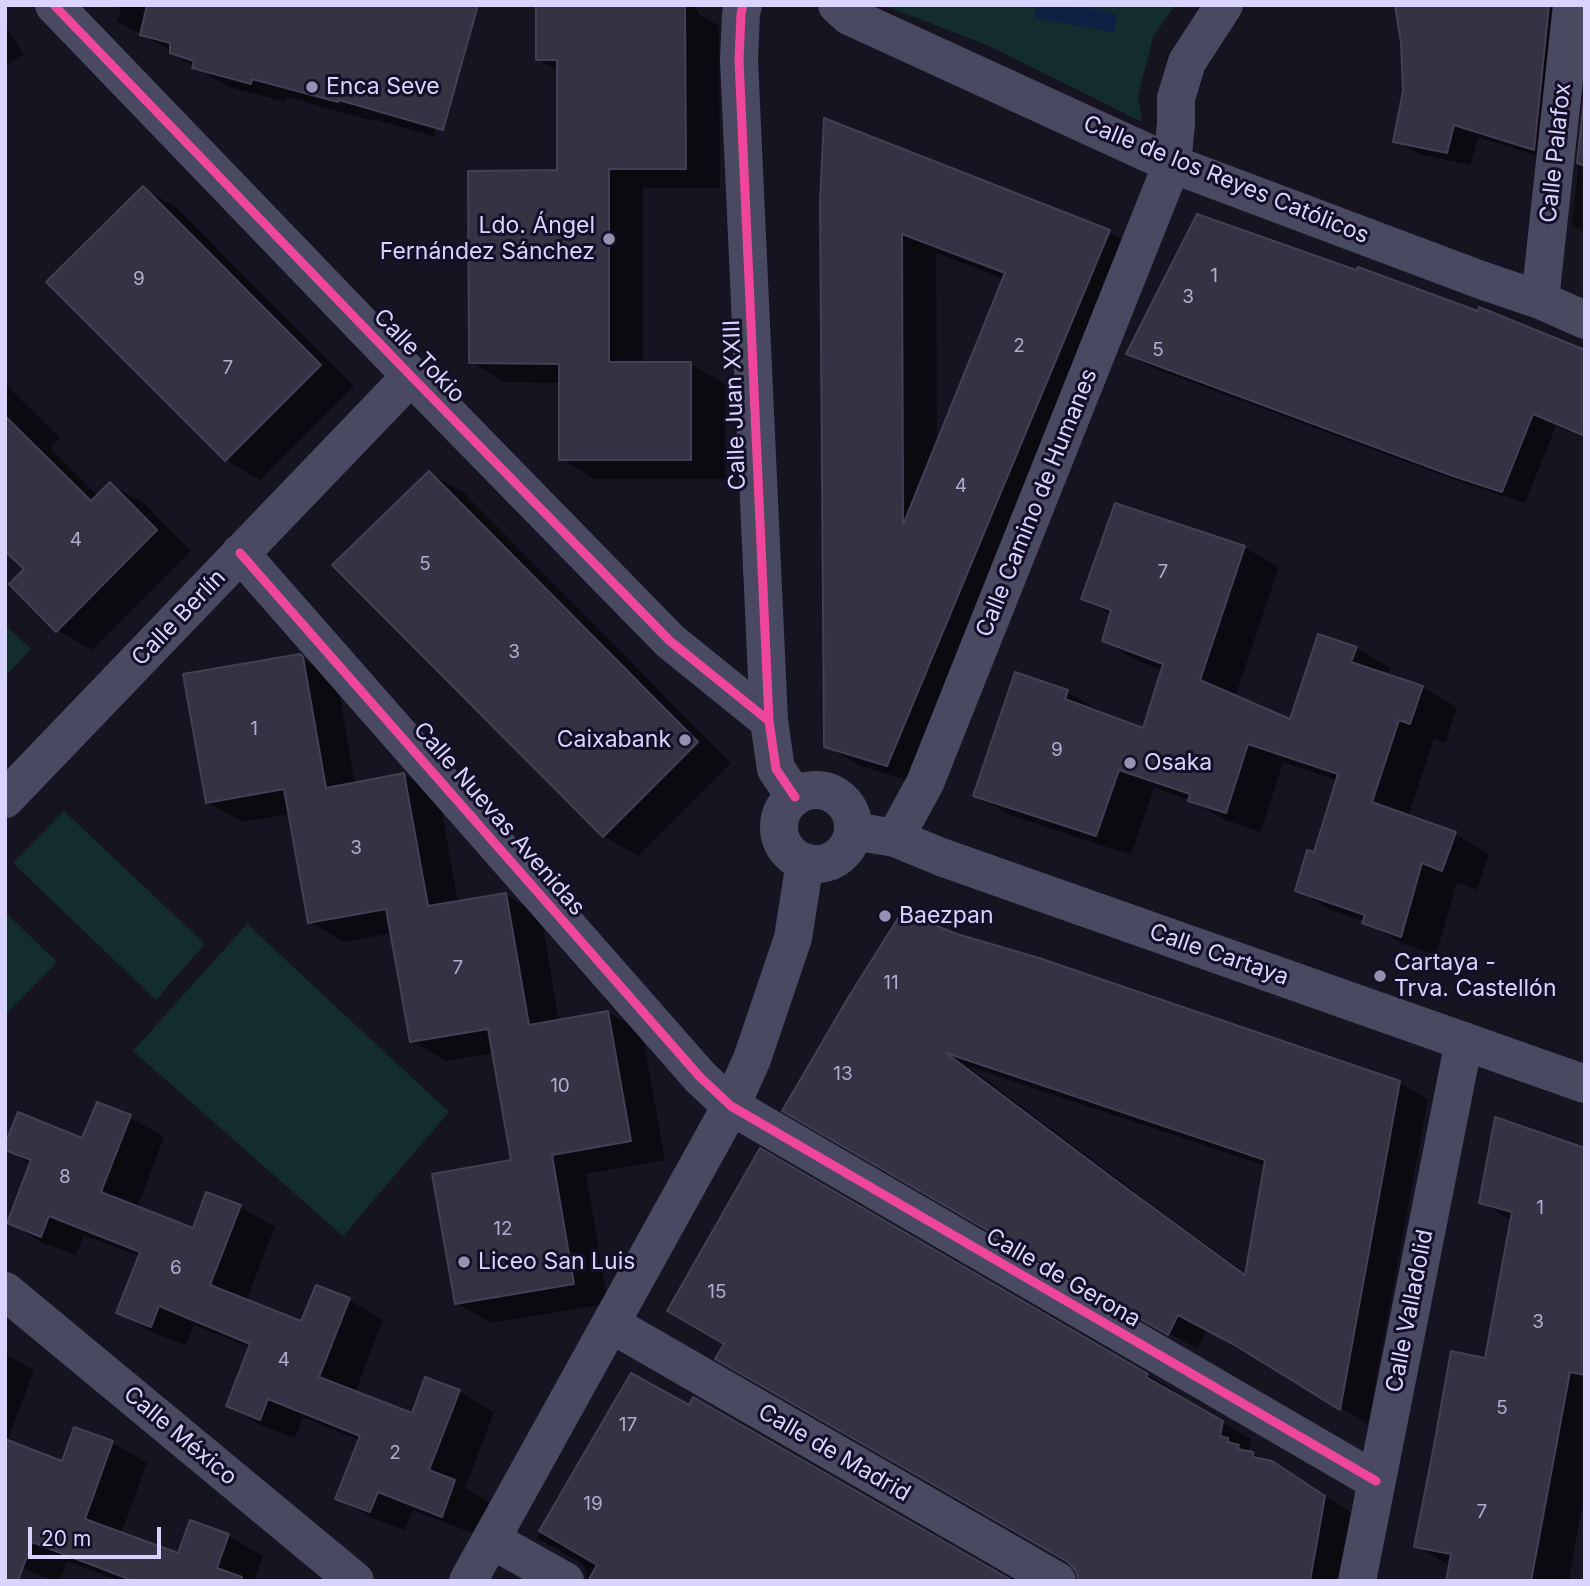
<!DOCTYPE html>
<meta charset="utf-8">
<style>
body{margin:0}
#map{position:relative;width:1590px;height:1586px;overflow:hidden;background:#161421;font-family:Inter,sans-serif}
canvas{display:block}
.frame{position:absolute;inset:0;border:7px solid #d9d4ff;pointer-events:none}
.scale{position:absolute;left:28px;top:1527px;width:133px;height:32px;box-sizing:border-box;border:4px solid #d9d4ff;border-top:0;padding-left:9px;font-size:21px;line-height:24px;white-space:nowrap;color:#d9d4ff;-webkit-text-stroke:5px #130f26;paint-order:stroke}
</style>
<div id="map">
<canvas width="1590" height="1586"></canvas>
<div class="frame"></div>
<div class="scale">20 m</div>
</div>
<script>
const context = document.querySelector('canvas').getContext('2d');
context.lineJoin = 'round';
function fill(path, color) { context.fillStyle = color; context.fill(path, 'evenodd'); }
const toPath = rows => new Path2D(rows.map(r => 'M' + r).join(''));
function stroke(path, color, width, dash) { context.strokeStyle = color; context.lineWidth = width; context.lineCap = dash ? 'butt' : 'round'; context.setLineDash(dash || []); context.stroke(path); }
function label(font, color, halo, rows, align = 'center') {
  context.font = font + ' Inter,sans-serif'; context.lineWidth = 6; context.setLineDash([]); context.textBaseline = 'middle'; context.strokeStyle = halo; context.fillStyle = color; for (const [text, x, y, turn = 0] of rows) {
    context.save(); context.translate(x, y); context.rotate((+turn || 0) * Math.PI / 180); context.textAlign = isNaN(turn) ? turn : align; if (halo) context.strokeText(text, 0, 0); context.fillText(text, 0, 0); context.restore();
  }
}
fill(toPath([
 [883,5,1175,5,1153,37,1138,96,1142,122,987,45],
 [5,625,31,649,5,677],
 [64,811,205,944,156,1000,13,863],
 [5,912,57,962,5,1015],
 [247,924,449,1112,343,1236,133,1051]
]), '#132c2d');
fill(toPath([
 [1037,5,1070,5,1117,14,1114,32,1035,18]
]), '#0d2144');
fill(toPath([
 [114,5,443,5,435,137,374,119,373,121,287,97,286,102,229,87,168,51,168,49,117,21,121,9],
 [538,5,690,5,698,10,698,13,719,26,720,188,643,188,643,364,690,364,725,384,725,479,595,479,561,459,561,383,505,382,471,362,559,172,558,71,538,59],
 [1396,5,1578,5,1557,162,1478,137,1470,165,1419,154,1395,141,1405,91,1403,43],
 [5,26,24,54,5,66],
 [1585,107,1585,232,1572,224],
 [826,121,1109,232,1144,252,922,785,861,766,826,746],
 [936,253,1005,279,937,446],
 [143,188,177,208,354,386,260,480,226,460],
 [1585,352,1585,438,1556,426,1525,503,1463,483,1151,367,1128,354],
 [5,384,60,438,50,448,98,496,110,484,145,504,191,551,92,650,57,630,26,569,5,548],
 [429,473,464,493,731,763,638,856,604,836],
 [1116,505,1245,548,1279,567,1235,697,1291,721,1356,648,1390,668,1388,676,1422,687,1457,707,1445,743,1434,739,1408,817,1455,834,1489,854,1477,890,1457,882,1436,955,1399,942,1364,921,1331,910,1297,890,1315,854,1338,781,1283,762,1261,832,1225,820,1192,801,1154,788,1131,855,1010,815,976,795,1067,692,1102,712,1101,714,1144,731,1163,670,1138,661,1104,641,1112,615,1083,598],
 [299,656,337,679,355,784,404,775,439,795,458,903,506,895,541,915,559,1021,607,1012,642,1032,665,1160,586,1174,608,1304,491,1323,456,1303,513,1161,494,1053,446,1061,411,1041,392,933,344,942,310,922,291,814,242,822,207,802],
 [956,935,1399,1083,1428,1099,1368,1424,1252,1353,1207,1330,1197,1349,785,1110],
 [968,1066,1266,1166,1247,1274,1151,1204],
 [130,1117,164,1137,137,1208,194,1230,207,1194,240,1207,275,1227,246,1301,302,1323,349,1300,383,1320,355,1393,413,1415,426,1379,459,1392,494,1412,465,1488,489,1502,477,1535,413,1510,405,1530,372,1518,338,1498,360,1441,303,1417,295,1438,262,1426,228,1406,250,1348,194,1325,186,1345,153,1333,118,1313,140,1257,84,1235,76,1255,43,1243,9,1223,31,1164,5,1149,83,1140],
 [1585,1150,1585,1491,1569,1578,1574,1581,1448,1581,1451,1566,1416,1546,1486,1360,1512,1221,1481,1202],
 [761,1151,1175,1391,1173,1394,1251,1439,1248,1452,1271,1463,1301,1480,1353,1514,1341,1581,1080,1581,1078,1570,1069,1561,726,1344],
 [5,1354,34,1370,7,1442,63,1463,75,1429,113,1443,147,1463,121,1534,179,1555,228,1536,263,1556,254,1581,120,1581,67,1561,60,1581,56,1581,22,1568,5,1487],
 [632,1375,1009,1581,588,1581,585,1568,578,1561,537,1538]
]), '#0007');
const building = toPath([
 [147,5,478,5,443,130,339,100,338,102,252,79,251,84,192,68,194,61,170,53,170,43,140,35,147,5],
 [536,5,685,5,686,169,609,169,609,362,691,362,691,460,559,460,559,364,469,363,468,171,557,170,557,60,536,60,536,5],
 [1395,5,1549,5,1534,150,1454,125,1447,153,1393,142,1403,91,1401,43,1395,5],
 [1585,90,1585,166,1577,163,1585,90],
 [824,118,1110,230,887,766,824,747,820,202,824,118],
 [902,234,1005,273,903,525,902,234],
 [143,186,321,365,225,461,46,282,143,186],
 [1197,214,1356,270,1358,267,1478,311,1479,307,1585,350,1585,436,1533,414,1502,492,1453,476,1126,354,1197,214],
 [5,416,91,501,110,482,157,530,56,632,9,584,24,569,5,551,5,416],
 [429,471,698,742,603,837,332,565,429,471],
 [1115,503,1245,546,1200,680,1290,719,1318,634,1357,647,1351,662,1423,686,1410,724,1399,720,1372,802,1456,832,1442,871,1422,863,1401,937,1362,923,1365,915,1295,891,1307,850,1314,852,1338,774,1248,744,1226,813,1188,801,1190,794,1119,770,1096,836,973,796,1015,672,1068,690,1065,699,1143,728,1163,664,1102,641,1111,610,1081,599,1115,503],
 [300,654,303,657,326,788,404,773,428,906,506,893,529,1025,608,1011,631,1141,552,1155,574,1284,455,1304,432,1174,511,1160,488,1029,410,1042,386,909,308,923,284,789,206,803,183,674,300,654],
 [902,912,957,934,1039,958,1400,1081,1340,1410,1233,1344,1178,1315,1168,1335,782,1111,848,998,902,912],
 [946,1053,1265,1160,1245,1275,1122,1185,946,1053],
 [97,1102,131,1115,101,1192,193,1228,206,1192,241,1205,210,1285,301,1321,316,1285,350,1298,319,1377,412,1413,425,1377,460,1390,429,1470,455,1480,442,1517,378,1492,370,1512,335,1499,360,1436,268,1399,260,1420,226,1406,250,1344,159,1306,151,1327,116,1313,140,1252,49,1216,41,1237,7,1223,31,1160,5,1150,5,1144,18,1112,82,1138,97,1102],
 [1495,1117,1585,1148,1585,1375,1570,1372,1531,1581,1446,1581,1451,1554,1414,1547,1433,1451,1451,1351,1485,1358,1504,1255,1512,1212,1479,1203,1495,1117],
 [760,1148,1148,1374,1146,1377,1223,1421,1220,1436,1228,1438,1228,1442,1239,1445,1238,1449,1253,1452,1253,1457,1272,1461,1325,1496,1310,1581,1079,1581,1076,1571,1068,1562,715,1359,724,1344,667,1311,760,1148],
 [631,1373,689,1405,693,1397,1013,1581,588,1581,597,1565,539,1531,631,1373],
 [74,1427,113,1441,85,1519,178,1553,190,1520,229,1534,217,1568,242,1577,241,1581,134,1581,32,1542,18,1581,5,1581,5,1439,62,1461,74,1427]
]);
fill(building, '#343243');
stroke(building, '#433f54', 2);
stroke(toPath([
 [54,5,411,376,670,641,769,721],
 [743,5,741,14,739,60,769,721,776,769,795,797],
 [837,5,849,16,1172,164,1481,280,1540,300,1585,320],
 [1540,300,1572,5],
 [240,553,700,1077,731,1106,1376,1481],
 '779 827a37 37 0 1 1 74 0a37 37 0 1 1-74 0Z',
 [5,799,411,376],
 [853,831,895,838,941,857,1585,1084],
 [895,838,925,783,1172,164,1176,124,1176,98,1187,62,1224,5],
 [5,1291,355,1581],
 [611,1324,1057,1581],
 [492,1540,565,1581],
 [468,1581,731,1106,752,1059,793,938,805,862],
 [1357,1581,1464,1041]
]), '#4a4962', 38);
stroke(toPath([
 [54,5,411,376,670,641,769,721],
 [743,5,741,14,739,60,769,721,776,769,795,797],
 [240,553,700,1077,731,1106,1376,1481]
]), '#ed469a', 9);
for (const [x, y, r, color] of [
 [312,87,7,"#9591b1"],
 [609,239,7,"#9591b1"],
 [685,740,7,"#9591b1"],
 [1130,763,7,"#9591b1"],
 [885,916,7,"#9591b1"],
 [1380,976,7,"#9591b1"],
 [464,1262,7,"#9591b1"]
]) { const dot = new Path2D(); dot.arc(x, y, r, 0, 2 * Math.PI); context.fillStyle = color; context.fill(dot); stroke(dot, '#130f26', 2.5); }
label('19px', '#b0acd0', null, [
 ["1",1214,276],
 ["9",139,279],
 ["3",1188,297],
 ["2",1019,346],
 ["5",1158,350],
 ["7",228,368],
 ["4",961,486],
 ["4",76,540],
 ["5",425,564],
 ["7",1163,572],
 ["3",514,652],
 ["1",254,729],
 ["9",1057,750],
 ["3",356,848],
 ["7",458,968],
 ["11",891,983],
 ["13",843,1074],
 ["10",560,1086],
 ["8",65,1177],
 ["1",1540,1208],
 ["12",503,1229],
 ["6",176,1268],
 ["15",717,1292],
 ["3",1538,1322],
 ["4",284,1360],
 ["5",1502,1408],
 ["17",628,1425],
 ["2",395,1453],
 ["19",593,1504],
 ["7",1482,1512]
]);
label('23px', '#d9d4ff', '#130f26', [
 ["Enca Seve",326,87],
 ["Ldo. Ángel",595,226,"right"],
 ["Fernández Sánchez",595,252,"right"],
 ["Caixabank",671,740,"right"],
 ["Osaka",1144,763],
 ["Baezpan",899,916],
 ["Cartaya -",1394,963],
 ["Trva. Castellón",1394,989],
 ["Liceo San Luis",478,1262]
], 'left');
label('23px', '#d9d4ff', '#130f26', [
 ["Calle Palafox",1556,153,-84],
 ["Calle de los Reyes Católicos",1226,180,22],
 ["Calle Tokio",419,356,46],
 ["Calle Juan XXIII",735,405,-92],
 ["Calle Camino de Humanes",1037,503,-68],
 ["Calle Berlín",179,618,-46],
 ["Calle Nuevas Avenidas",499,819,49],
 ["Calle Cartaya",1219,955,19],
 ["Calle de Gerona",1063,1278,30],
 ["Calle Valladolid",1410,1311,-79],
 ["Calle México",180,1436,40],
 ["Calle de Madrid",834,1453,30]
]);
</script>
